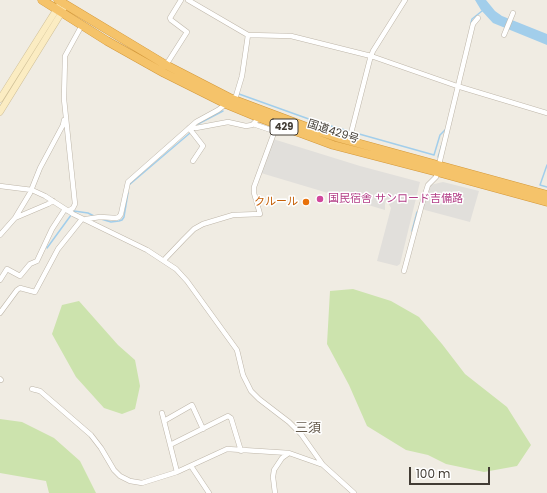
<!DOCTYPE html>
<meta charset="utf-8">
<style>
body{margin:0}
#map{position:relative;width:547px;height:493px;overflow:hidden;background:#f0ece3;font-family:Poppins,sans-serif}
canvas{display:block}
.scale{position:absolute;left:409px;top:467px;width:81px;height:18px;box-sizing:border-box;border:2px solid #423c34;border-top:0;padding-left:5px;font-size:12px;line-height:14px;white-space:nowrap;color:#423c34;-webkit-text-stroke:3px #fff;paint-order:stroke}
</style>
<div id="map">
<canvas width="547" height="493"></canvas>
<div class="scale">100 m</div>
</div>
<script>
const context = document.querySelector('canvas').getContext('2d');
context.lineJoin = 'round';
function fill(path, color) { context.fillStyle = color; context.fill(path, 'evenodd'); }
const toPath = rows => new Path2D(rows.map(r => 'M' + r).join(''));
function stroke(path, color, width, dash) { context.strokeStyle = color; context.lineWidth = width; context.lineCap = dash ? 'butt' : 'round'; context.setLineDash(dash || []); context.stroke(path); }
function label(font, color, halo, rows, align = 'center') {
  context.font = font + ' Poppins,"Noto Sans JP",sans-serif'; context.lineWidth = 3; context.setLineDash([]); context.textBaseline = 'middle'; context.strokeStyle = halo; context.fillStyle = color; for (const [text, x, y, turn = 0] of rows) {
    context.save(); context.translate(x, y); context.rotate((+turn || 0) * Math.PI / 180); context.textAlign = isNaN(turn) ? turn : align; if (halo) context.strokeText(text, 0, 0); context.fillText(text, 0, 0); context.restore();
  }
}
fill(toPath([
 [353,289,391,301,419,317,442,344,465,374,507,407,531,445,517,466,484,472,446,464,428,455,406,450,367,426,349,385,327,344,330,291],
 [79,301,118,345,135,360,140,386,135,409,122,414,104,408,76,377,52,334,62,305],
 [0,419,22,422,54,438,80,461,96,493,49,493,46,481,0,473]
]), '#cce3ad');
fill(toPath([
 [273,139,360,166,420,182,400,264,397,266,377,261,391,208,387,201,386,200,385,204,385,210,261,173],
 [443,182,479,191,470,222,425,210,422,207,430,185]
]), '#e1dfdb');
fill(toPath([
 [475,0,486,0,495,11,502,16,547,34,547,45,493,23,481,10]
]), '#a2ceeb');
stroke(toPath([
 [471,23,472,19,482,11],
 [239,94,320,123,434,155,440,135,446,129],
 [198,124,223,111],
 [438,157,442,144],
 [547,165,540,185,547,187],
 [129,185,190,133],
 [101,219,111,222,119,221,122,220,124,217,128,193],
 [412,231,417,212],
 [47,248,74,211,88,213,94,216]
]), '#a2ceeb', 1.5);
const street = toPath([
 [188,0,248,35,291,36,371,56,457,86,547,113],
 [504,35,513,13],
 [166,65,187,32,171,20,170,18,181,0],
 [232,99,236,96,242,76,248,35],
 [253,124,274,131],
 [191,127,196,128,228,122,246,126,252,125,261,116],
 [189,128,203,146,193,161],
 [349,141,370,59,373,51,405,0],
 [0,186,32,190,45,196,73,214,147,250,176,269,187,281,237,350,243,375,251,391,259,399,289,422,301,434,323,465,354,493],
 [68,211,73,208,75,204,64,99,65,56,82,25],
 [15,218,30,193,40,168,63,125,64,120],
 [86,219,100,217,116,218,119,217,121,214,128,182,196,122,218,110,226,104],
 [0,235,15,218,48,204,53,201],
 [164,260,184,239,194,229,203,224,233,215,260,214,254,193,254,187,278,122],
 [404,271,422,204,428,185,436,177,473,24,478,18],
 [0,280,7,269,20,276,30,264,37,261,52,229,65,209],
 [0,313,17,290,20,288,35,292,58,249,82,219],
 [0,379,1,380],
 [32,389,40,391,91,435,101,448,114,470,120,476,130,481,142,483,177,472,227,449,289,453],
 [162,413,177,472],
 [164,421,192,405,203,429],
 [170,445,228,416,231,418,241,451],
 [191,466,209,493],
 [275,493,273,477,274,470,282,458,289,453,323,465]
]);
const secondary = toPath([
 [0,99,58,7],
 [0,112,62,12,63,9]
]);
const highway = toPath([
 [42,0,107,41,164,73,226,104,260,118,333,145,437,172,547,202],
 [58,0,166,65,232,99,312,129,339,138,547,195]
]);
stroke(street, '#beb6a9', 5.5);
stroke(secondary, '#cebe95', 7);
stroke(highway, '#d3983a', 9);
stroke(street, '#fff', 4.5);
stroke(secondary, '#fbecc2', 6);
stroke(highway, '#f5c36a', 8);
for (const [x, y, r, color] of [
 [320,199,4,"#d1479c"],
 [306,202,4,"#e8710a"]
]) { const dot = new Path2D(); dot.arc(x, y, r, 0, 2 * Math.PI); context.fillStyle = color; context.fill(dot); stroke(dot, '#fff', 1.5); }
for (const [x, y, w] of [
 [284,127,28]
]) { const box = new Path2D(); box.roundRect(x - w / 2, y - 8, w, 16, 3); context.fillStyle = '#fff'; context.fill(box); stroke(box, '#423c34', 1); }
label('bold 10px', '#423c34', null, [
 ["429",284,127]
]);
label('11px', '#423c34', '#fff', [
 ["国道429号",333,132,18]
]);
label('11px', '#b23c85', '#fff', [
 ["国民宿舎 サンロード吉備路",328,199]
], 'left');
label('11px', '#c56008', '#fff', [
 ["クルール",298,202]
], 'right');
label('13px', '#645a4c', '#fff', [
 ["三須",308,429]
]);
</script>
